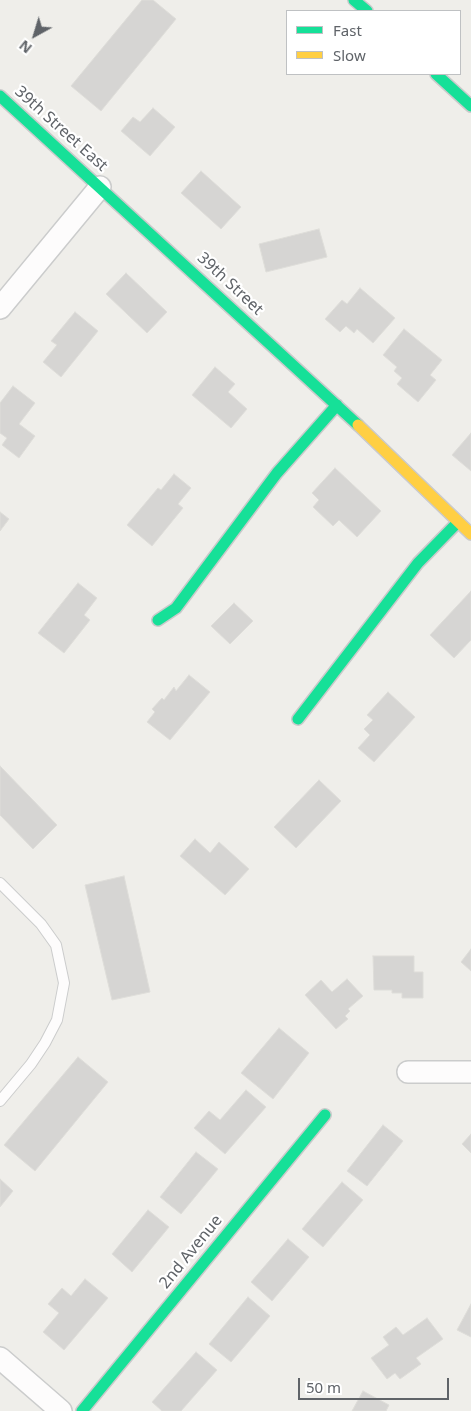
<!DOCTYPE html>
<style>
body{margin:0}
#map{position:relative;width:471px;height:1411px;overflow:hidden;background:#efeeea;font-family:"Noto Sans",sans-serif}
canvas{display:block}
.legend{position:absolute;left:286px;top:10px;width:175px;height:65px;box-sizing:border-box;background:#fff;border:1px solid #bfc1c3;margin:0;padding:6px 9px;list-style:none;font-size:15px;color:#5f6368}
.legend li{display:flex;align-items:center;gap:10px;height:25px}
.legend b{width:25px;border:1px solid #bfc1c3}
.north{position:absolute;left:10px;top:10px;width:50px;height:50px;-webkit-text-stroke:4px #fff;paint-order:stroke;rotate:219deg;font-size:14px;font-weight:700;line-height:20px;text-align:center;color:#5f6368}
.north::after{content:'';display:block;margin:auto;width:18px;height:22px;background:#5f6368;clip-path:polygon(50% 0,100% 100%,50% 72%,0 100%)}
.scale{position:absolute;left:298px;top:1378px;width:151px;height:22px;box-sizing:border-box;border:2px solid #5f6368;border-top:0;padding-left:6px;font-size:15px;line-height:18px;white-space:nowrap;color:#5f6368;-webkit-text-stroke:4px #fff;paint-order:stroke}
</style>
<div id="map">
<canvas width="471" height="1411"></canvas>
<ul class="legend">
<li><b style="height:6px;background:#16e098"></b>Fast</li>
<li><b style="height:6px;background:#ffcf43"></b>Slow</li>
</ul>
<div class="north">N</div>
<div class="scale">50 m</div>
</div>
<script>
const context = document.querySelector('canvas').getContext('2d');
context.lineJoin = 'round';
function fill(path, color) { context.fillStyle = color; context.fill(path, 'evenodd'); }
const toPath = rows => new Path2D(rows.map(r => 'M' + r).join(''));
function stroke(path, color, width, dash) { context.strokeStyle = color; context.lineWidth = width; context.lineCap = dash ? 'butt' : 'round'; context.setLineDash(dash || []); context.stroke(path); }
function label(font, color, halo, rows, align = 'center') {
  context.font = font + ' "Noto Sans",sans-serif'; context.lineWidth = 4.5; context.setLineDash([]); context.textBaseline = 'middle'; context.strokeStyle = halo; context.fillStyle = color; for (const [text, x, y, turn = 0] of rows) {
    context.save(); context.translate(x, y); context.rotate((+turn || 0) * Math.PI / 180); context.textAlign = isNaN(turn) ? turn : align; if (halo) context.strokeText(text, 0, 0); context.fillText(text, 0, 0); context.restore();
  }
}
const building = toPath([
 [142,0,153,0,176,19,101,111,71,86,142,0],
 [153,108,175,127,150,156,121,131,133,117,140,122,153,108],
 [201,171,241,207,221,229,181,193,201,171],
 [319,229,327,257,266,272,259,244,319,229],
 [126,273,167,312,147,333,106,294,126,273],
 [360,288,395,318,373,343,357,329,354,333,346,326,340,332,325,319,342,300,347,304,360,288],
 [75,312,98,331,61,377,43,362,57,345,51,341,75,312],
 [404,329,442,360,430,375,436,380,418,402,397,384,402,378,394,371,397,367,383,355,404,329],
 [215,367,235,384,228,392,247,409,231,428,192,395,215,367],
 [13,386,35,403,19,424,35,436,19,458,2,445,7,438,0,433,0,403,13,386],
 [471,433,471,471,452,455,471,433],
 [335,468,381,511,357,537,339,520,333,526,313,507,319,500,312,493,335,468],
 [174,474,191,488,178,504,183,508,152,546,127,525,158,488,161,490,174,474],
 [0,512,9,519,0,531,0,512],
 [78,583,97,598,84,615,90,620,64,653,38,633,78,583],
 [471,591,471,640,454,658,430,635,471,591],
 [234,603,253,621,230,644,211,626,234,603],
 [189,675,210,692,170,740,147,722,155,712,152,709,162,698,164,700,174,687,176,691,189,675],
 [388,692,415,717,374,762,358,748,370,735,364,729,373,720,367,715,388,692],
 [0,766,57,825,33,849,0,815,0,766],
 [319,780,341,801,296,848,274,827,319,780],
 [195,839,210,853,219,842,249,869,225,895,180,856,195,839],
 [124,876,150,992,112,1000,85,885,124,876],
 [471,949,471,971,461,962,471,949],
 [373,956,414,956,414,972,423,972,423,998,402,998,402,993,392,993,392,990,374,990,373,956],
 [347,979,363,996,348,1009,350,1011,345,1016,348,1019,336,1029,305,995,321,980,332,992,347,979],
 [279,1028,309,1053,273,1099,241,1073,279,1028],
 [78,1057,108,1082,35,1171,4,1145,78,1057],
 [246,1090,266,1107,225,1154,194,1128,209,1111,220,1120,246,1090],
 [383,1125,403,1141,367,1186,347,1171,383,1125],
 [471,1134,471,1153,462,1144,471,1134],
 [196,1152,218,1169,181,1214,160,1197,196,1152],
 [0,1179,13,1191,0,1207,0,1179],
 [342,1182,363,1200,323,1247,302,1229,342,1182],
 [148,1210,169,1227,132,1272,112,1254,148,1210],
 [288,1239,309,1257,272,1301,251,1282,288,1239],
 [85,1279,108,1298,64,1350,43,1332,59,1313,48,1304,62,1288,71,1296,85,1279],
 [248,1297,270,1316,231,1362,209,1344,248,1297],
 [471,1304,471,1337,457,1330,471,1304],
 [427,1318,443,1339,416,1358,421,1364,400,1379,395,1373,387,1379,371,1358,389,1345,383,1337,396,1327,403,1335,427,1318],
 [196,1352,217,1370,181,1411,162,1411,152,1402,196,1352],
 [363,1391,389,1405,386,1411,352,1411,363,1391]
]);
fill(building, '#d6d5d3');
stroke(building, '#deddd9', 1);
const lane = toPath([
 [0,883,41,924,56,945,64,983,57,1020,45,1043,31,1064,0,1101]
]);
const street = toPath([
 [0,308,100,187],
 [408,1072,471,1072],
 [0,1358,61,1411]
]);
const fast = toPath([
 [354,0,367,11],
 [436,74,471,106],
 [0,96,358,425],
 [158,620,176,608,277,473,337,405],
 [298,719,418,563,458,522],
 [82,1411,325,1115]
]);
const slow = toPath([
 [358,425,471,534]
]);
stroke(lane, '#cbcccc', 12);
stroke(street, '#cbcccc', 24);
stroke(fast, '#cacacb', 14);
stroke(slow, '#cacacb', 14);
stroke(lane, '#fdfcfc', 10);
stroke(street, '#fdfcfc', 21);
stroke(fast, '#16e098', 11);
stroke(slow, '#ffcf43', 11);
label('16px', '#5f6368', '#fff', [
 ["39th Street East",61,129,42],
 ["39th Street",230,284,43],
 ["2nd Avenue",191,1252,-51]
]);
</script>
